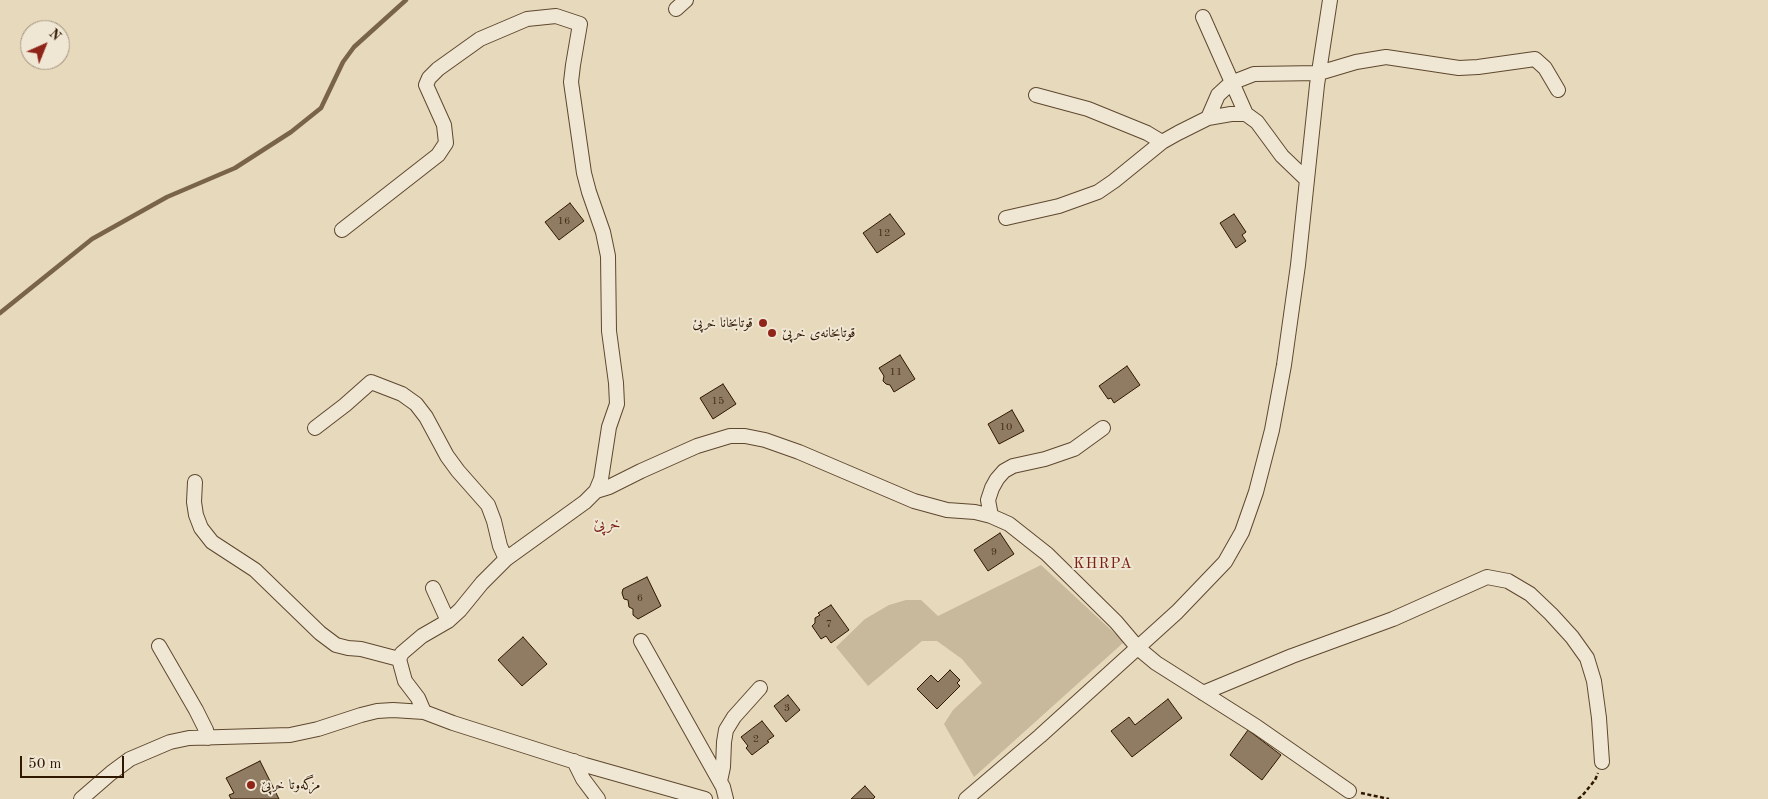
<!DOCTYPE html>
<meta charset="utf-8">
<style>
body{margin:0}
#map{position:relative;width:1768px;height:799px;overflow:hidden;background:#e7d9bc;font-family:"Old Standard TT",serif}
canvas{display:block}
.north{position:absolute;left:20px;top:20px;width:50px;height:50px;box-sizing:border-box;background:#efe6d3;border:1px solid #a3937f;border-radius:50%;rotate:44deg;font-size:14px;font-weight:700;line-height:20px;text-align:center;color:#301700}
.north::after{content:'';display:block;margin:auto;width:18px;height:22px;background:#8f2418;clip-path:polygon(50% 0,100% 100%,50% 72%,0 100%)}
.scale{position:absolute;left:20px;top:756px;width:104px;height:22px;box-sizing:border-box;border:2px solid #301700;border-top:0;padding-left:6px;font-size:15px;line-height:18px;white-space:nowrap;color:#301700;-webkit-text-stroke:4px #efe6d3;paint-order:stroke}
</style>
<div id="map">
<canvas width="1768" height="799"></canvas>
<div class="north">N</div>
<div class="scale">50 m</div>
</div>
<script>
const context = document.querySelector('canvas').getContext('2d');
context.lineJoin = 'round';
function fill(path, color) { context.fillStyle = color; context.fill(path, 'evenodd'); }
const toPath = rows => new Path2D(rows.map(r => 'M' + r).join(''));
function stroke(path, color, width, dash) { context.strokeStyle = color; context.lineWidth = width; context.lineCap = dash ? 'butt' : 'round'; context.setLineDash(dash || []); context.stroke(path); }
function label(font, color, halo, rows, align = 'center') {
  context.font = font + ' "Old Standard TT",Amiri,serif'; context.lineWidth = 4; context.setLineDash([]); context.textBaseline = 'middle'; context.strokeStyle = halo; context.fillStyle = color; for (const [text, x, y, turn = 0] of rows) {
    context.save(); context.translate(x, y); context.rotate((+turn || 0) * Math.PI / 180); context.textAlign = isNaN(turn) ? turn : align; if (halo) context.strokeText(text, 0, 0); context.fillText(text, 0, 0); context.restore();
  }
}
fill(toPath([
 [1041,565,1124,642,974,777,944,724,953,710,982,683,962,659,937,641,922,641,868,686,836,647,865,619,889,605,906,600,921,600,938,616]
]), '#c8b89c');
stroke(toPath([
 [0,313,92,239,167,197,235,168,291,132,321,108,343,62,354,47,406,0]
]), '#79644a', 4.5);
const building = toPath([
 [570,203,584,221,559,240,545,222,570,203],
 [890,214,905,234,877,253,863,233,890,214],
 [1234,214,1246,232,1242,235,1246,241,1236,248,1220,223,1234,214],
 [900,355,915,379,894,392,890,385,886,384,883,381,884,376,879,368,900,355],
 [1127,366,1140,385,1114,403,1111,398,1108,399,1099,386,1127,366],
 [723,384,736,404,713,419,700,398,723,384],
 [1012,410,1024,431,999,444,988,424,1012,410],
 [1000,533,1014,554,988,571,974,550,1000,533],
 [647,577,661,606,638,619,633,615,633,609,629,607,628,600,624,599,622,593,623,589,647,577],
 [831,605,849,630,831,643,826,636,821,639,812,626,815,623,815,618,820,615,818,613,831,605],
 [523,637,547,664,522,686,498,660,523,637],
 [950,670,960,680,957,683,960,686,937,709,917,689,931,675,938,682,950,670],
 [788,695,800,710,786,722,774,706,788,695],
 [1168,699,1182,718,1132,757,1111,731,1129,717,1135,725,1168,699],
 [762,721,774,736,767,741,769,742,752,755,746,748,748,746,741,737,762,721],
 [1248,730,1281,755,1262,780,1230,755,1248,730],
 [260,761,279,799,231,799,229,795,234,793,226,778,260,761],
 [865,786,875,797,873,799,851,799,865,786]
]);
fill(building, '#8f7c62');
stroke(building, '#301700', 1);
const minor = toPath([
 [676,9,686,0],
 [1203,17,1246,114],
 [1036,95,1088,109,1147,133,1162,142],
 [1208,118,1218,95,1231,83,1254,74,1319,73,1356,62,1386,57,1459,68,1478,67,1535,59,1545,68,1558,90],
 [1006,218,1059,206,1098,192,1114,181,1162,142,1178,133,1208,118,1231,114,1246,114,1257,122,1282,156,1307,180],
 [342,230,438,155,446,143,444,125,426,85,429,78,438,69,480,39,527,19,556,16,580,24,573,65,571,82,584,173,589,192,603,232,608,256,609,331,616,383,617,404,609,427,601,479,596,491,585,502,506,559,482,583,460,610,448,621,422,636,402,653,399,659,405,681,418,698,424,712],
 [315,428,345,405,371,382,402,394,416,404,426,417,447,456,458,471,488,505,494,521,500,546,506,559],
 [195,482,194,502,196,515,201,528,212,542,255,570,320,633,336,645,348,648,361,649,399,659],
 [596,491,609,487,641,471,697,446,730,436,745,436,765,440,799,452,914,501,947,510,975,512,991,516,1009,524,1047,554,1116,622,1138,648,1156,663,1257,727,1349,791],
 [991,516,988,500,992,488,997,479,1004,471,1013,466,1045,459,1074,449,1103,428],
 [433,588,448,621],
 [641,641,723,787,726,799],
 [159,646,196,710,206,730,208,738],
 [1203,693,1292,656,1393,619,1487,577,1508,581,1530,594,1551,614,1572,637,1587,658,1594,681,1599,718,1602,762],
 [574,761,583,779,598,799],
 [720,781,723,767,724,742,726,730,734,717,760,688],
 [81,799,111,773,130,759,170,742,189,738,290,735,318,729,361,715,377,711,393,710,424,712,453,723,585,765,705,799],
 [966,799,1040,736,1177,612,1225,562,1242,532,1256,492,1272,430,1284,365,1298,265,1317,85,1330,0]
]);
stroke(minor, '#5e482f', 16);
stroke(toPath([
 [1361,793,1389,799],
 [1578,799,1582,796,1595,780,1598,773]
]), '#301700', 2.5, [4, 2.5]);
stroke(minor, '#efe6d3', 14);
for (const [x, y, r, color] of [
 [763,323,5,"#8f2418"],
 [772,333,5,"#8f2418"],
 [251,785,5,"#8f2418"]
]) { const dot = new Path2D(); dot.arc(x, y, r, 0, 2 * Math.PI); context.fillStyle = color; context.fill(dot); stroke(dot, '#efe6d3', 2); }
label('11px', '#483018', null, [
 ["16",564,221],
 ["12",884,233],
 ["11",896,372],
 ["15",718,401],
 ["10",1006,427],
 ["9",994,552],
 ["6",640,598],
 ["7",829,624],
 ["3",787,708],
 ["2",756,739]
]);
label('14px', '#301700', '#efe6d3', [
 ["قوتابخانا خرپێ",753,323,"right"],
 ["قوتابخانەی خرپێ",782,333],
 ["مزگەوتا خرپێ",261,785]
], 'left');
context.letterSpacing = '1px';
label('15px', '#7a1f14', '#efe6d3', [
 ["KHRPA",1103,564]
]);
context.letterSpacing = '0px';
label('16px', '#7a1f14', '#efe6d3', [
 ["خرپێ",607,525]
]);
</script>
